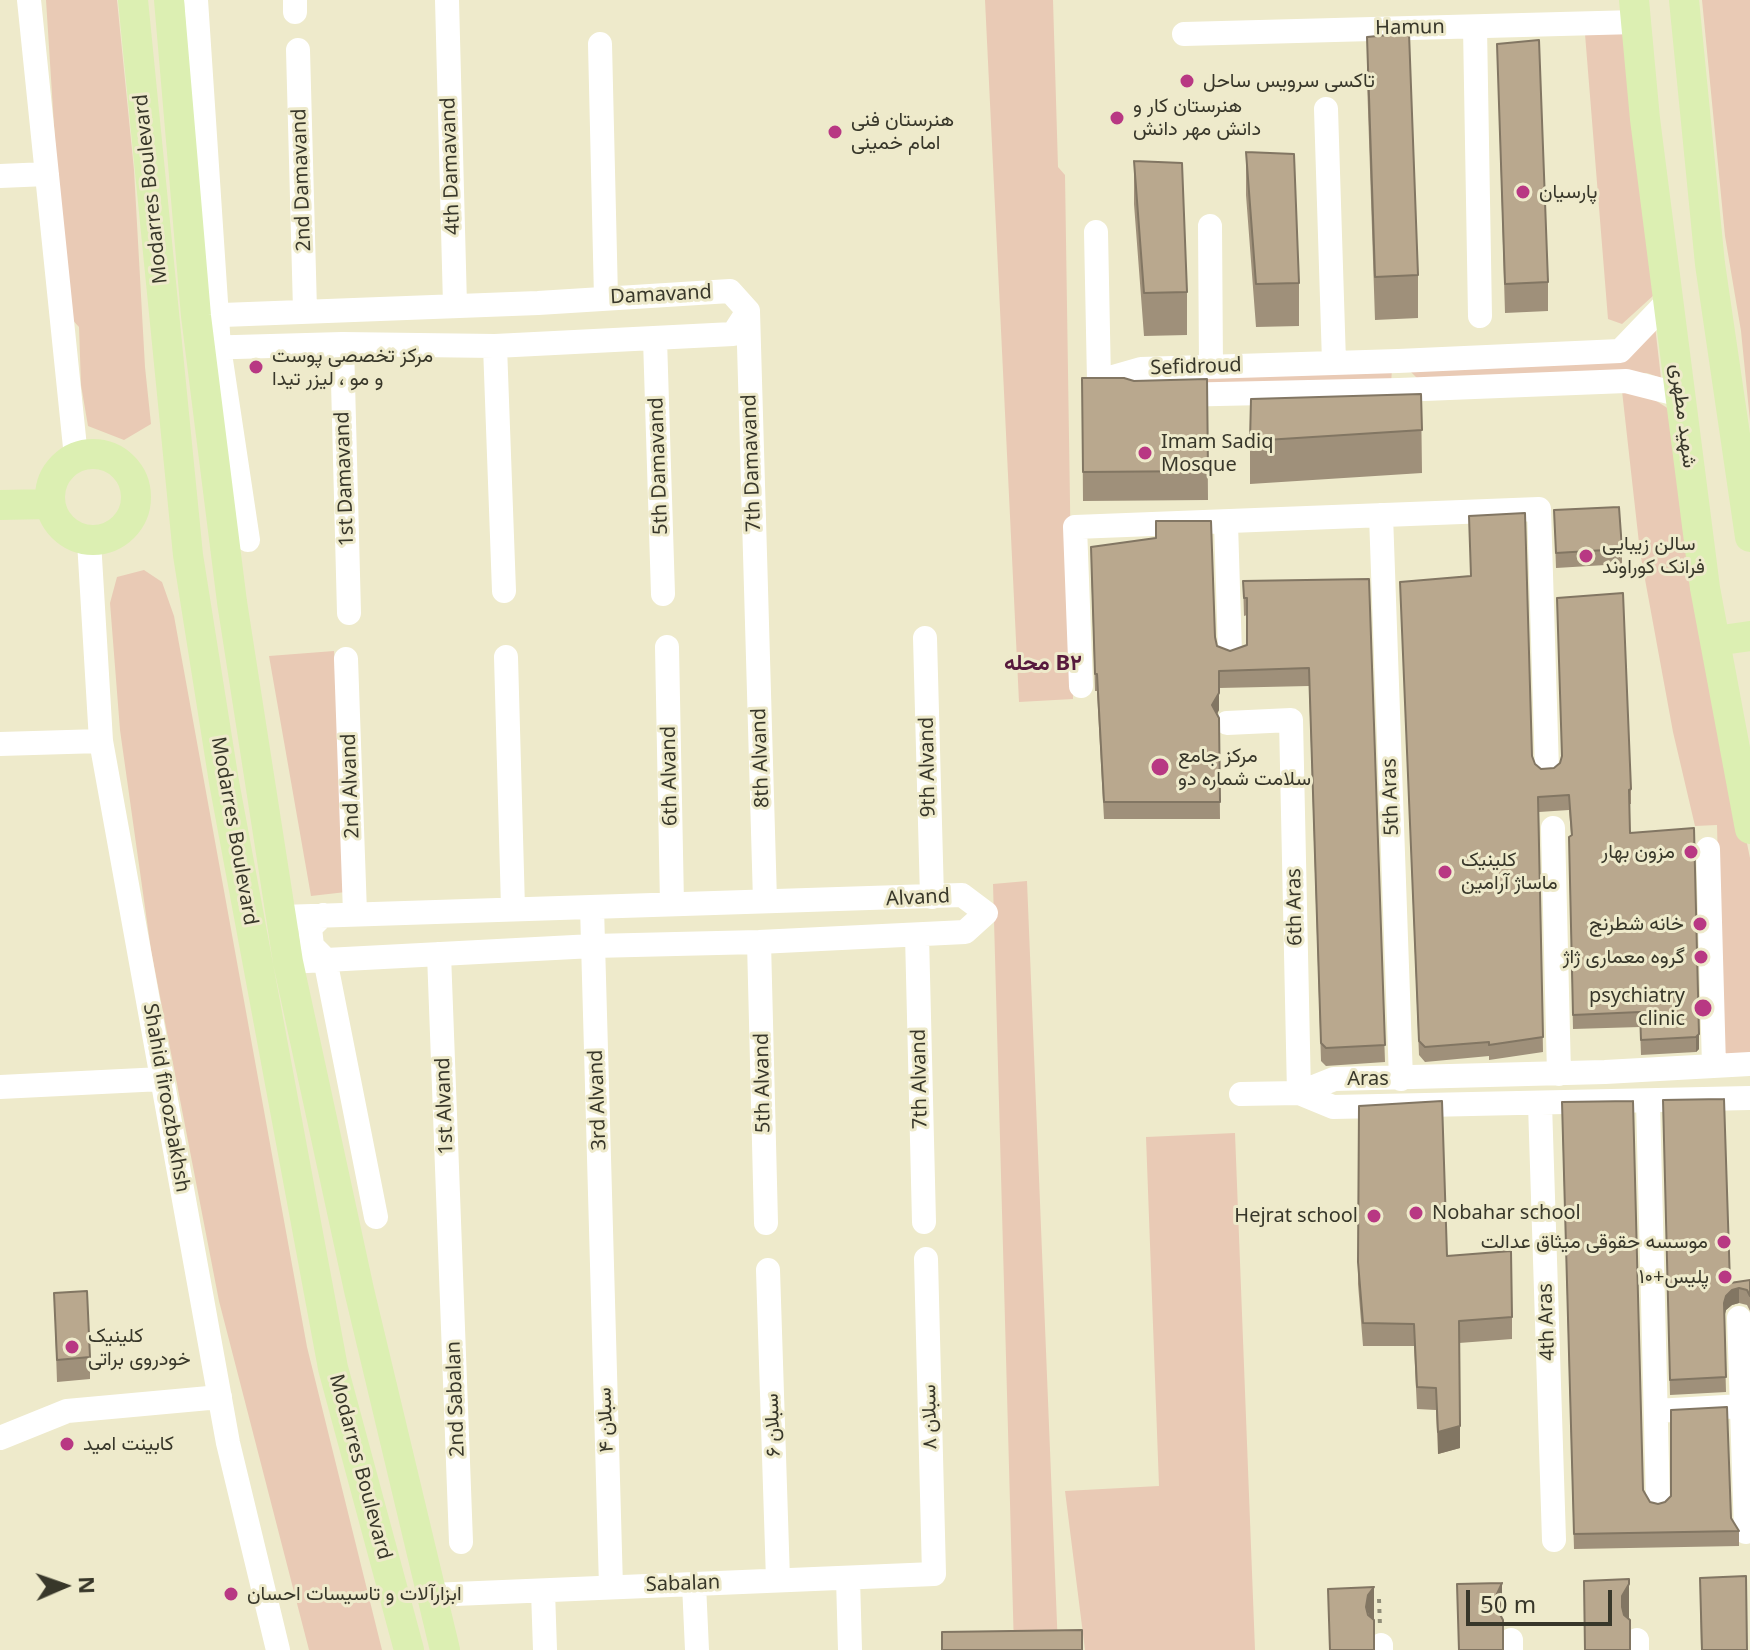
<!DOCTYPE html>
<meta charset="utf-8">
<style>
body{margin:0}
#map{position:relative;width:1750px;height:1650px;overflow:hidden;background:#eeeacb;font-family:"Noto Sans",sans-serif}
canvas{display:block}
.north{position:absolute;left:24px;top:1546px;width:80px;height:80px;-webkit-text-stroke:6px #eeeacb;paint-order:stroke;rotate:88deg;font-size:22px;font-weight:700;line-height:32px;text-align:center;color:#38372a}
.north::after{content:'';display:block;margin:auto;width:28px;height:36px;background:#38372a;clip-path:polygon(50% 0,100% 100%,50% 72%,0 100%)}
.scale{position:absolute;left:1466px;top:1590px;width:146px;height:36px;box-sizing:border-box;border:4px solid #38372a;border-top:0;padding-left:10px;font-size:24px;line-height:28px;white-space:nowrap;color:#38372a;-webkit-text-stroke:6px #eeeacb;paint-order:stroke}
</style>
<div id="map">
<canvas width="1750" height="1650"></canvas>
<div class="north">N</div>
<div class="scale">50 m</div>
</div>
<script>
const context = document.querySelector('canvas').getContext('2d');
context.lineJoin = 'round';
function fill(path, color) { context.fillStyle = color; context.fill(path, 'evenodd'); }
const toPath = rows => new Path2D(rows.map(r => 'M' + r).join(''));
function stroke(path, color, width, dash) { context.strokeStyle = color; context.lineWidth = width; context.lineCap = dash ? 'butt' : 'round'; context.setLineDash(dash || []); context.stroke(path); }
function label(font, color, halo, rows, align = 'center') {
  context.font = font + ' "Noto Sans",Vazirmatn,sans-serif'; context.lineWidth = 6; context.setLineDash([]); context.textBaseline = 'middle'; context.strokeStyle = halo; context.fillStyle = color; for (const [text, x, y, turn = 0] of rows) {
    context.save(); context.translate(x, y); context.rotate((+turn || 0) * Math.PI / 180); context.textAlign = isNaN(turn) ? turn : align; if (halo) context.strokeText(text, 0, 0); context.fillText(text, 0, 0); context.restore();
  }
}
fill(toPath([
 [46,0,117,0,134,170,145,367,151,424,124,440,88,426,81,385,79,327,66,313],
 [985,0,1053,0,1058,167,1065,175,1073,699,1019,702],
 [1702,0,1750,0,1750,421,1741,331,1725,236],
 [1625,31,1654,295,1622,324,1608,319,1585,34],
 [1655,326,1661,378,1647,373,1614,373,1420,381,1410,371,1604,360],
 [1392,369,1391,384,1161,387,1160,375],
 [1622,391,1647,395,1672,411,1697,601,1750,858,1750,1054,1723,1056,1717,825,1695,826,1673,732,1640,552],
 [144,570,162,582,174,616,307,1347,382,1650,309,1650,219,1301,151,950,120,730,110,603,117,577],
 [334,651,346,892,311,896,269,656],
 [1027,881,1058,1648,1014,1649,993,884],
 [1235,1133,1255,1650,1085,1650,1065,1491,1159,1486,1146,1137]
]), '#e9cab5');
stroke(toPath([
 [1379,1599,1380,1627]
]), '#908d78', 4, [4, 6]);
stroke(toPath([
 [29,0,76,457],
 [196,0,219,347,248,540],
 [295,0,295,12],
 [447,0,455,305],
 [1475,27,1480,316],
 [1184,34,1636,22],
 [600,44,606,298],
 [298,50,305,310],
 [1326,109,1334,362],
 [0,176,47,174],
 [1210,226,1211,366],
 [1096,232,1099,381],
 [748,311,765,901],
 [196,316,538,303,730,291,748,311],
 [655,339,663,594],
 [342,344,349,613],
 [495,346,504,591],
 [200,348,342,344,495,346,733,334,748,311],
 [1119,389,1099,381,1141,369,1398,361,1620,351,1668,301],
 [1174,395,1399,390,1626,381,1681,395],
 [1381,515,1401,1079],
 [1226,523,1230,654],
 [89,541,101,741,228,1443,278,1650],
 [925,638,932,897],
 [667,647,672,904],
 [506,657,513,908],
 [346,659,355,913],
 [1081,686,1075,527,1539,509,1547,770],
 [1227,723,1291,720,1299,1093],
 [0,744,101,741],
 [1553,828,1559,1074],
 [1708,849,1714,1066],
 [592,907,611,1587],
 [323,915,310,928,312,946,325,959,376,1217],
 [281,917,962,895,986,913,965,932,759,942,593,946,288,962],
 [917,935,924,1222],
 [759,942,766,1223],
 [439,954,461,1542],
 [0,1087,162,1079],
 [1299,1093,1333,1107,1750,1098],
 [1241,1094,1299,1093,1334,1079,1605,1072,1750,1064],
 [1648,1101,1658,1504],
 [1540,1104,1554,1540],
 [768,1270,778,1580],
 [1739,1318,1746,1532],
 [1656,1411,1742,1406],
 [0,1438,67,1411,220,1397],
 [848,1578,850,1650],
 [694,1584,697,1650],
 [543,1591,545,1650],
 [431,1595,934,1574,926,1259],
 [1511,1640,1511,1650],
 [1381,1645,1381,1650],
 [1637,1650,1637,1640]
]), '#fff', 24);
stroke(toPath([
 [133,0,188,555,224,782,333,1368,409,1650],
 [169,0,196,316,232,602,288,962,359,1290,445,1650],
 [1634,0,1645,119,1705,588,1750,829],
 [1684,0,1710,264,1750,537],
 '50 497a43 43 0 1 1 86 0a43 43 0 1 1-86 0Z',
 [0,505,50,504],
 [1715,641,1750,636]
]), '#dcefb2', 30);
fill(toPath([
 [1367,37,1418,275,1418,318,1375,320,1367,80],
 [1497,44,1548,282,1548,311,1505,313],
 [1246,152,1299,283,1299,326,1256,327,1246,195],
 [1134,161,1187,292,1187,335,1144,336,1134,204],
 [1082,378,1134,381,1207,379,1208,500,1083,501],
 [1421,394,1422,473,1250,484,1250,441],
 [1554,510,1622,549,1622,564,1556,568],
 [1091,564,1215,637,1217,646,1230,651,1247,645,1247,615,1244,616,1243,581,1369,579,1385,1062,1326,1066,1321,1061,1309,686,1219,688,1219,710,1217,714,1219,718,1220,819,1104,819,1097,691,1095,691],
 [1400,582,1532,756,1535,764,1541,769,1631,789,1631,804,1629,804,1630,833,1694,828,1699,1049,1696,1052,1641,1055,1640,1027,1573,1029,1569,851,1571,835,1569,810,1539,812,1543,1052,1489,1060,1489,1056,1425,1062,1419,1055],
 [1663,1100,1730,1283,1750,1280,1750,1311,1747,1305,1739,1303,1732,1305,1726,1310,1724,1316,1726,1392,1670,1395],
 [1359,1106,1447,1256,1512,1317,1512,1339,1459,1343,1460,1448,1438,1454,1436,1410,1417,1409,1414,1346,1363,1346,1358,1284],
 [1562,1117,1643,1490,1650,1502,1731,1518,1739,1531,1739,1546,1574,1549],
 [54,1293,90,1357,90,1379,57,1382],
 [1700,1578,1747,1650,1701,1650],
 [1584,1581,1629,1620,1630,1650,1584,1650]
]), '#9f907a');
fill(toPath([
 [1219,693,1219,710,1212,723,1212,705],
 [1699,1034,1699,1049,1696,1052,1696,1037],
 [1739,1288,1739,1303,1732,1305,1726,1310,1724,1318,1724,1303,1726,1296,1732,1290],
 [1460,1426,1460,1448,1438,1454,1438,1432],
 [1502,1583,1502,1625,1496,1639,1496,1596],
 [1629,1584,1629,1627,1622,1639,1622,1596],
 [1374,1587,1374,1630,1366,1607,1368,1595]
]), '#827663');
const building = toPath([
 [1409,33,1418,275,1375,277,1367,37,1409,33],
 [1539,40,1548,282,1505,284,1497,44,1539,40],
 [1246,152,1294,154,1299,283,1256,284,1246,152],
 [1134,161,1182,163,1187,292,1144,293,1134,161],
 [1082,378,1124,378,1134,381,1207,379,1208,471,1083,472,1082,378],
 [1421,394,1422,430,1250,441,1251,399,1421,394],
 [1619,507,1622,549,1556,553,1554,510,1619,507],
 [1525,513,1532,756,1535,764,1541,769,1554,768,1560,763,1562,756,1557,598,1623,593,1631,789,1629,790,1630,833,1694,828,1699,1034,1696,1037,1641,1040,1640,1012,1573,1015,1569,837,1572,835,1569,795,1538,797,1543,1037,1489,1045,1489,1042,1425,1047,1419,1041,1400,582,1471,576,1469,516,1525,513],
 [1156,521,1211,521,1215,637,1217,646,1230,651,1247,645,1247,598,1244,598,1243,581,1369,579,1385,1045,1326,1048,1321,1043,1309,668,1219,671,1219,693,1212,705,1219,718,1220,802,1104,802,1097,674,1095,674,1091,547,1156,538,1156,521],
 [1724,1099,1730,1283,1750,1280,1750,1296,1747,1290,1739,1288,1732,1290,1726,1296,1724,1303,1726,1377,1670,1380,1663,1100,1724,1099],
 [1442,1101,1447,1256,1511,1251,1512,1317,1459,1321,1460,1426,1438,1432,1436,1388,1417,1387,1414,1324,1363,1323,1358,1262,1359,1106,1442,1101],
 [1633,1101,1643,1490,1650,1502,1658,1504,1665,1502,1671,1496,1671,1410,1727,1407,1731,1518,1739,1531,1574,1534,1562,1102,1633,1101],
 [87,1291,90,1357,57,1360,54,1293,87,1291],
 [1746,1576,1747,1650,1702,1650,1700,1578,1746,1576],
 [1629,1579,1629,1584,1622,1596,1622,1607,1624,1615,1630,1620,1630,1650,1585,1650,1584,1581,1629,1579],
 [1502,1583,1496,1596,1496,1607,1503,1620,1503,1650,1459,1650,1457,1584,1502,1583],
 [1374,1587,1368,1595,1366,1607,1368,1615,1374,1620,1374,1650,1330,1650,1328,1589,1374,1587],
 [1082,1630,1082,1650,942,1650,942,1632,1082,1630]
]);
fill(building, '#b9a88e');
stroke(building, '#827663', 2);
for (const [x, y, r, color] of [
 [1187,81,8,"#b83883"],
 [1117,118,8,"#b83883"],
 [835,132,8,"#b83883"],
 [1523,192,8,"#b83883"],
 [256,367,8,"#b83883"],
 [1145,453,8,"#b83883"],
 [1586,556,8,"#b83883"],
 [1160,767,10,"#b83883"],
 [1691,852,8,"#b83883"],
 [1445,872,8,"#b83883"],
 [1700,924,8,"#b83883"],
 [1701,957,8,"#b83883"],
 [1703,1008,10,"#b83883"],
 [1416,1213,8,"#b83883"],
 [1374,1216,8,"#b83883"],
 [1724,1242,8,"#b83883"],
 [1725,1277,8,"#b83883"],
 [72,1347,8,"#b83883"],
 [67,1444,8,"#b83883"],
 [231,1594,8,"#b83883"]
]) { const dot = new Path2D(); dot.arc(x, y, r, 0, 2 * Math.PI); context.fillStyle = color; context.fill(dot); stroke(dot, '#eeeacb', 3); }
label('20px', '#38372a', '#eeeacb', [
 ["Hamun",1410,28,-1],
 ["4th Damavand",451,166,-92],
 ["2nd Damavand",302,180,-92],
 ["Modarres Boulevard",151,189,-96],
 ["Damavand",661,295,-3],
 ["Sefidroud",1196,367,-2],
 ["شهید مطهری",1683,416,83],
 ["7th Damavand",752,463,-92],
 ["5th Damavand",659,466,-92],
 ["1st Damavand",345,479,-92],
 ["8th Alvand",761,758,-92],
 ["9th Alvand",928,767,-91],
 ["6th Alvand",670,776,-91],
 ["2nd Alvand",351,786,-92],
 ["5th Aras",1391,797,-92],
 ["Modarres Boulevard",234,831,80],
 ["Alvand",918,898,-3],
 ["6th Aras",1295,907,-91],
 ["7th Alvand",920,1079,-91],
 ["Aras",1368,1079],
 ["5th Alvand",763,1083,-91],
 ["Shahid firoozbakhsh",166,1098,80],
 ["3rd Alvand",598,1100,-92],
 ["1st Alvand",445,1106,-92],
 ["4th Aras",1547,1322,-92],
 ["2nd Sabalan",456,1399,-92],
 ["سبلان ۸",930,1417,-91],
 ["سبلان ۴",606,1420,-92],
 ["سبلان ۶",773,1425,-92],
 ["Modarres Boulevard",360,1467,75],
 ["Sabalan",683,1584,-2]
]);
label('20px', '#38372a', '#eeeacb', [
 ["تاکسی سرویس ساحل",1203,81],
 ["هنرستان کار و",1133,106],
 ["دانش مهر دانش",1133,129],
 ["هنرستان فنی",851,120],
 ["امام خمینی",851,143],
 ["پارسیان",1539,192],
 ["مرکز تخصصی پوست",272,356],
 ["و مو ، لیزر تیدا",272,379],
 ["Imam Sadiq",1161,442],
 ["Mosque",1161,465],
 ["سالن زیبایی",1602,544],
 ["فرانک کوراوند",1602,567],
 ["مرکز جامع",1178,756],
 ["سلامت شماره دو",1178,779],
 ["مزون بهار",1675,852,"right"],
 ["کلینیک",1461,860],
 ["ماساژ آرامین",1461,883],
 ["خانه شطرنج",1684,924,"right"],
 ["گروه معماری ژاژ",1685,957,"right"],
 ["psychiatry",1685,996,"right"],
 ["clinic",1685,1019,"right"],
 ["Nobahar school",1432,1213],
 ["Hejrat school",1358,1216,"right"],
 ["موسسه حقوقی میثاق عدالت",1708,1242,"right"],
 ["پلیس+۱۰",1709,1277,"right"],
 ["کلینیک",88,1336],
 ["خودروی براتی",88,1359],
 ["کابینت امید",83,1444],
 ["ابزارآلات و تاسیسات احسان",247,1594]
], 'left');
label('bold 22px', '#57193d', '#eeeacb', [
 ["محله B۲",1043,664]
]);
</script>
